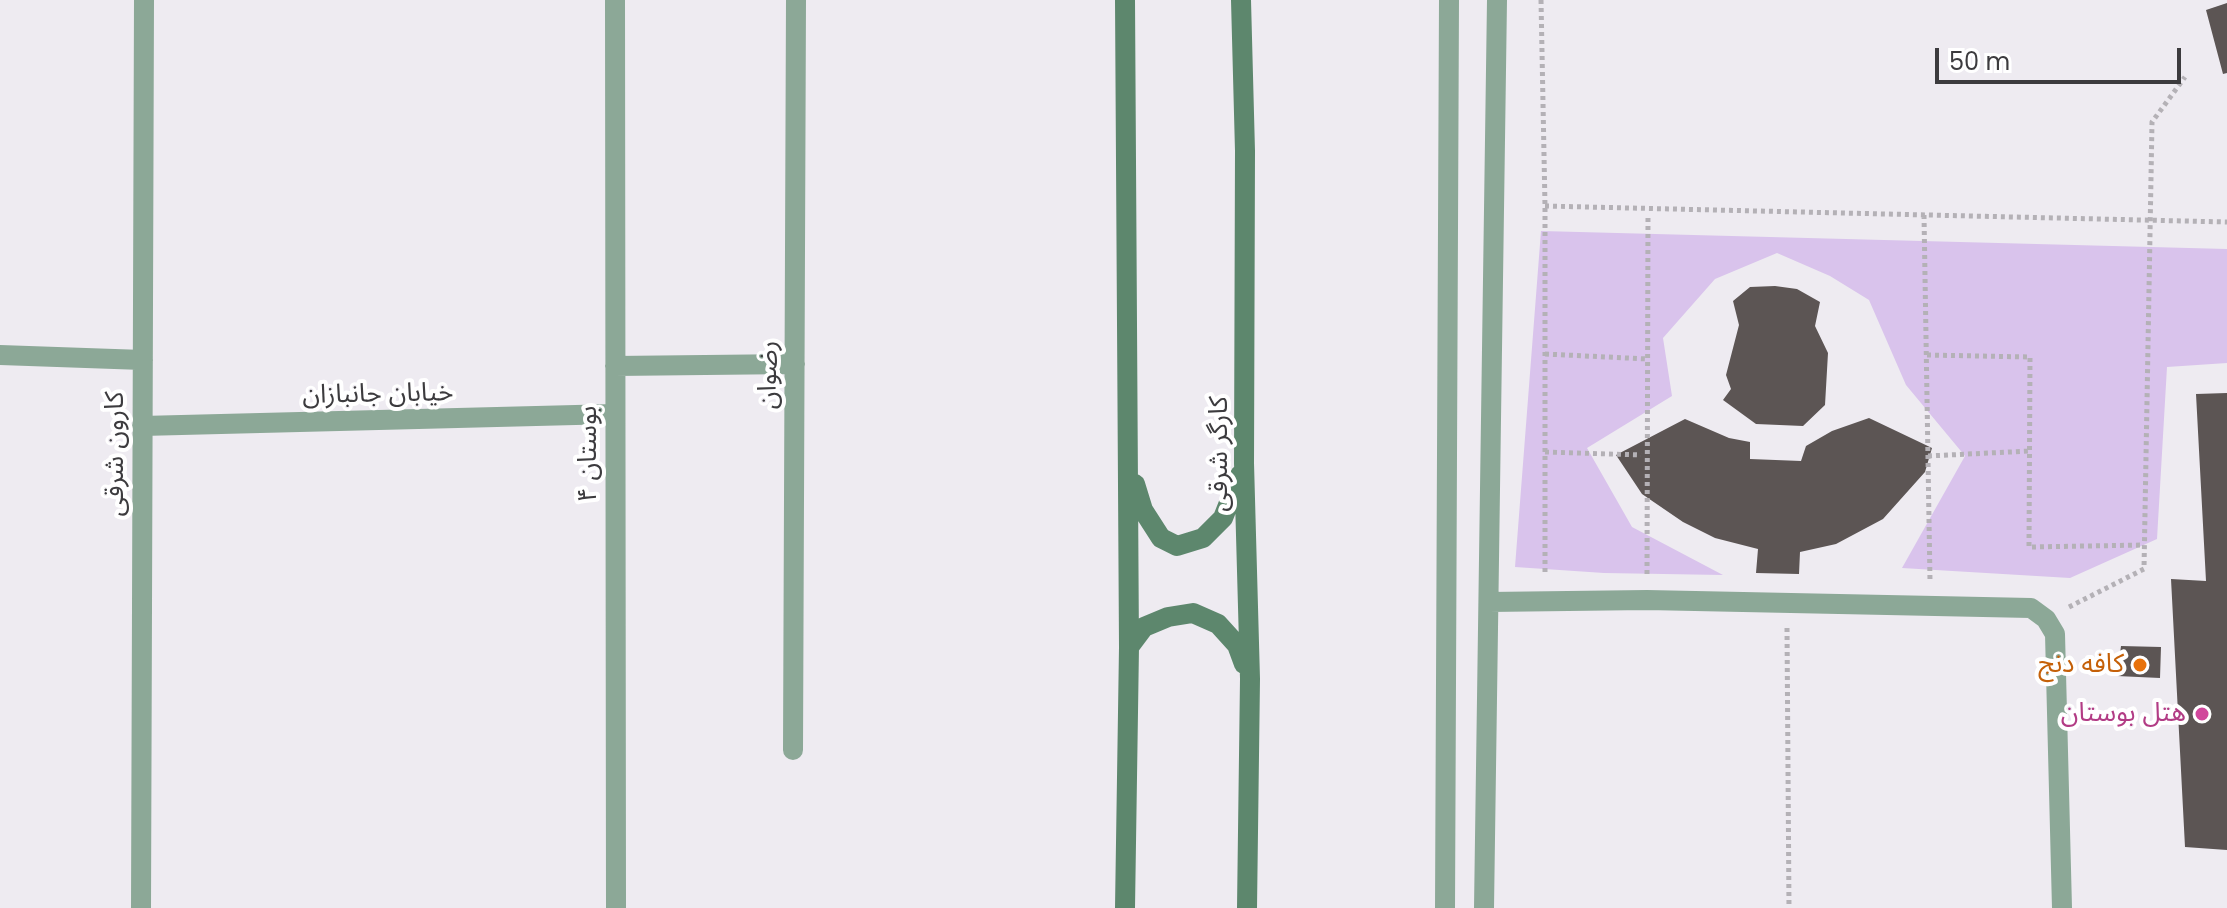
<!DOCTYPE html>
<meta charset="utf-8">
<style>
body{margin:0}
#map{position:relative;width:2227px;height:908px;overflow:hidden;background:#eeebf1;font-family:Poppins,sans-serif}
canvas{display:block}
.scale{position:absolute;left:1935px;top:48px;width:246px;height:36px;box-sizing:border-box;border:4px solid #3c3b3e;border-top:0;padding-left:10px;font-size:24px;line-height:28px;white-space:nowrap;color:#3c3b3e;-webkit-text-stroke:6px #fff;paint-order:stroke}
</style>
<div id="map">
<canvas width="2227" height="908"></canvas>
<div class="scale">50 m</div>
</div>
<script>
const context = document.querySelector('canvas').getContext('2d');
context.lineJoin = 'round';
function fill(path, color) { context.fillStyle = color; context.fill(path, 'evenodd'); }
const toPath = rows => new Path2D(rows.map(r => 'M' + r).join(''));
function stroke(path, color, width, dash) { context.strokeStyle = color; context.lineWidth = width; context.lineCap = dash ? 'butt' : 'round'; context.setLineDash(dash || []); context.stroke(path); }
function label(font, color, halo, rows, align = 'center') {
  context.font = font + ' Poppins,"Noto Sans Arabic",sans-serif'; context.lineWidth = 8; context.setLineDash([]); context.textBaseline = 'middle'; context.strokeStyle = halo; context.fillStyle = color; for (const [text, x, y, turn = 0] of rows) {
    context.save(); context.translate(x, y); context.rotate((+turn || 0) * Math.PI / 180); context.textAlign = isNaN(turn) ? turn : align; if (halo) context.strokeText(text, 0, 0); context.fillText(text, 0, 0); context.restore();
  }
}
fill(toPath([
 [1541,231,2227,249,2227,363,2167,367,2157,539,2070,578,1902,568,1965,456,1906,385,1869,300,1830,276,1777,253,1715,279,1663,338,1672,396,1587,448,1632,527,1723,575,1604,573,1515,567]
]), '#d9c3ec');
fill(toPath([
 [2227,3,2227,73,2223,74,2206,10],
 [1775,286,1797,289,1820,302,1815,326,1828,353,1825,405,1803,426,1756,424,1723,400,1731,389,1726,375,1739,325,1733,301,1750,287],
 [2227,393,2227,850,2185,847,2171,579,2206,581,2196,394],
 [1869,418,1932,448,1925,472,1883,519,1836,544,1800,552,1799,574,1756,573,1758,549,1715,538,1683,522,1642,494,1616,455,1685,419,1729,438,1750,442,1750,459,1801,461,1806,446,1832,431],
 [2121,646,2161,647,2160,678,2117,676]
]), '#5c5554');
stroke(toPath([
 [1541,0,1545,206,1545,576],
 [1545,206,2227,222],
 [1924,215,1930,581],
 [1545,354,1648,359],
 [1927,355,2030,357,2029,547,2144,545],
 [1545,452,1641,455],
 [1928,456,2030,451],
 [1647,574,1648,215],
 [2069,607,2144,569,2152,122,2185,77],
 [1787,628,1789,908]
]), '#b4b1b6', 5, [4, 4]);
stroke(toPath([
 [615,0,616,908],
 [0,355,143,360],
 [615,366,795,364],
 [142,426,615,414],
 [1489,602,1647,600,2031,608,2046,619,2055,634,2062,908],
 [793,750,796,0],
 [141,908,144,0],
 [1445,908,1449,0],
 [1484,908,1497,0]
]), '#8ca897', 20);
stroke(toPath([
 [1125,0,1129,647,1125,908],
 [1241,0,1245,151,1244,463,1250,679,1247,908],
 [1135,484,1143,510,1161,538,1177,546,1203,538,1223,518,1240,475],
 [1129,647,1144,627,1168,617,1193,613,1218,624,1237,645,1244,664]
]), '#5d876d', 20);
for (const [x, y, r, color] of [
 [2140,665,8,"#e8710a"],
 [2202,714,8,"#d1479c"]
]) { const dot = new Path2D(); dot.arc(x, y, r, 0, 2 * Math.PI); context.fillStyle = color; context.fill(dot); stroke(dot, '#fff', 3); }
label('26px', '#3c3b3e', '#fff', [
 ["رضوان",769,375,-90],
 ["خیابان جانبازان",378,395,-1],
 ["کارون شرقی",116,454,-90],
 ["بوستان ۴",589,454,-90],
 ["کارگر شرقی",1220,454,-90]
]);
label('26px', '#c56008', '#fff', [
 ["کافه دنج",2124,665]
], 'right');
label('26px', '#b23c85', '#fff', [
 ["هتل بوستان",2186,714]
], 'right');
</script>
